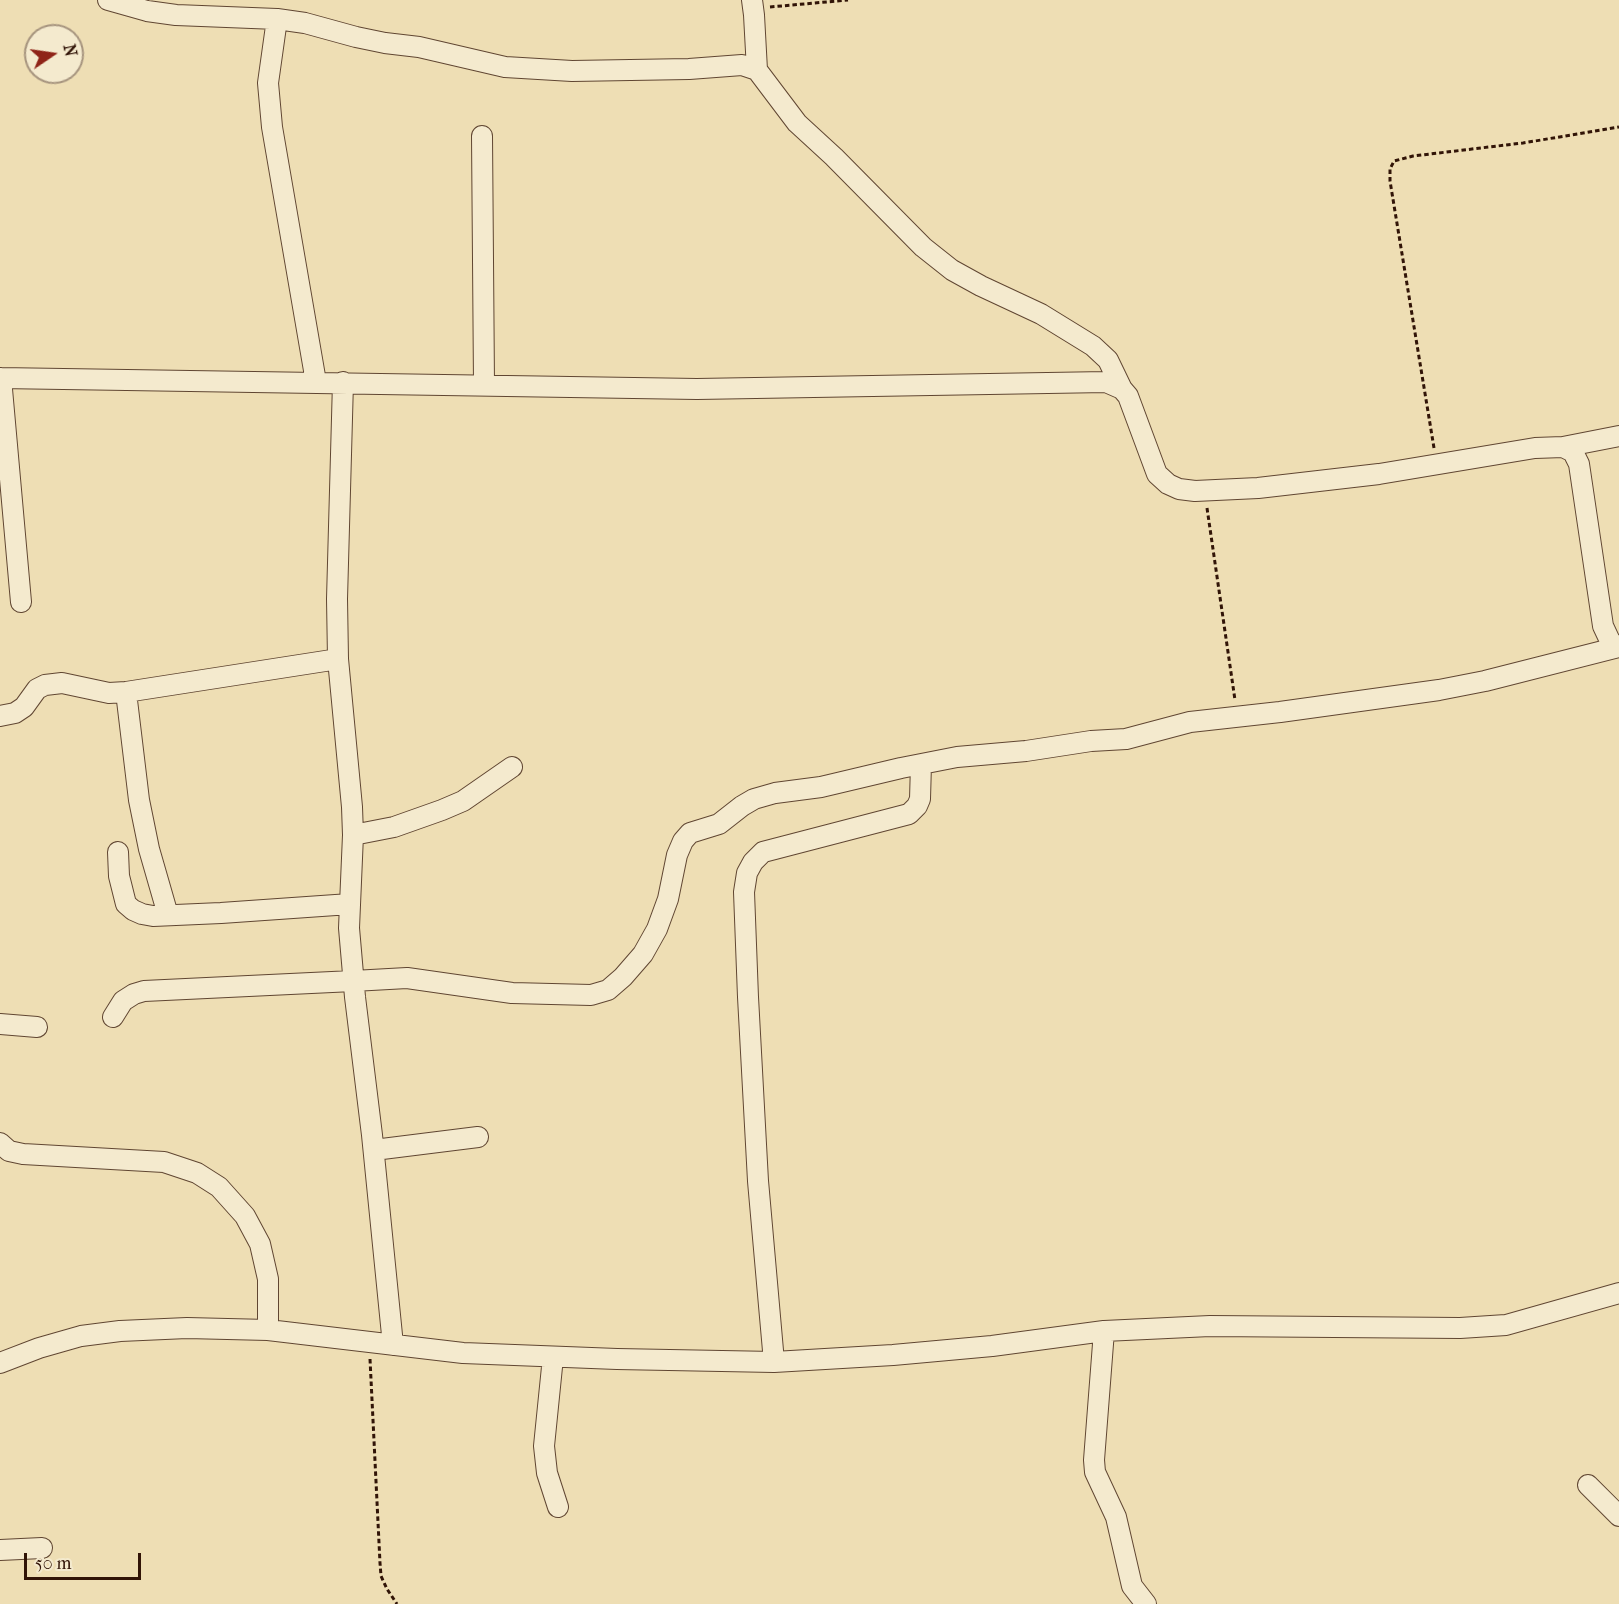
<!DOCTYPE html>
<style>
body{margin:0}
#map{position:relative;width:1619px;height:1604px;overflow:hidden;background:#eedeb4;font-family:"IM FELL French Canon",serif}
canvas{display:block}
.north{position:absolute;left:24px;top:24px;width:60px;height:60px;box-sizing:border-box;background:#f4eace;border:2px solid #a6947e;border-radius:50%;rotate:77deg;font-size:16px;font-weight:700;line-height:24px;text-align:center;color:#311407}
.north::after{content:'';display:block;margin:auto;width:21px;height:27px;background:#8f2418;clip-path:polygon(50% 0,100% 100%,50% 72%,0 100%)}
.scale{position:absolute;left:24px;top:1553px;width:117px;height:27px;box-sizing:border-box;border:3px solid #311407;border-top:0;padding-left:8px;font-size:18px;line-height:21px;white-space:nowrap;color:#311407;-webkit-text-stroke:4px #f4eace;paint-order:stroke}
</style>
<div id="map">
<canvas width="1619" height="1604"></canvas>
<div class="north">N</div>
<div class="scale">50 m</div>
</div>
<script>
const context = document.querySelector('canvas').getContext('2d');
context.lineJoin = 'round';
const toPath = rows => new Path2D(rows.map(r => 'M' + r).join(''));
function stroke(path, color, width, dash) { context.strokeStyle = color; context.lineWidth = width; context.lineCap = dash ? 'butt' : 'round'; context.setLineDash(dash || []); context.stroke(path); }
const minor = toPath([
 [108,0,147,11,176,15,277,19,305,23,356,37,385,43,419,47,505,67,572,71,689,69,742,65,757,70,797,123,834,157,923,247,952,270,981,286,1041,314,1093,346,1108,360,1122,389],
 [752,0,754,15,757,70],
 [277,19,268,83,272,127,316,382],
 [482,136,484,384],
 [0,378,697,389,1106,382,1122,389,1128,396,1157,474,1168,484,1179,489,1195,491,1258,488,1379,474,1535,448,1563,447,1573,452,1579,464,1603,626,1611,643,1619,646],
 [1,378,21,602],
 [343,382,337,599,338,659,352,807,353,835,349,928,355,997,372,1135,393,1345],
 [1563,447,1619,436],
 [126,692,139,800,149,849,168,915],
 [0,716,15,713,24,707,37,689,45,685,62,683,109,693,126,692,338,659],
 [353,835,394,827,442,810,463,801,512,767],
 [118,852,119,876,126,904,133,910,142,914,153,916,221,913,350,904],
 [113,1017,123,1001,134,994,144,991,353,981,407,978,512,993,591,995,608,990,623,977,643,954,657,929,668,899,677,855,683,841,690,833,719,824,742,806,754,799,775,793,821,787,901,768,957,757,1026,751,1091,741,1126,739,1190,722,1280,712,1439,690,1485,681,1619,647],
 [0,1024,37,1027],
 [0,1143,9,1151,23,1154,164,1162,197,1173,219,1187,245,1216,260,1244,268,1279,268,1330],
 [374,1150,478,1137],
 [1104,1331,1094,1460,1095,1472,1116,1517,1132,1586,1146,1604],
 [553,1357,544,1446,547,1473,558,1507],
 [774,1362,758,1181,748,997,744,892,747,873,753,862,763,852,909,814,917,806,920,799,921,764],
 [0,1363,39,1348,81,1336,120,1331,187,1328,268,1330,463,1353,617,1359,774,1362,893,1355,992,1346,1104,1331,1210,1326,1460,1328,1506,1325,1619,1293],
 [1588,1485,1619,1516],
 [0,1550,42,1548]
]);
stroke(minor, '#604632', 22);
stroke(toPath([
 [770,7,848,0],
 [1434,448,1390,181,1390,169,1394,161,1413,156,1523,143,1619,127],
 [1207,508,1235,700],
 [370,1359,380,1563,381,1576,387,1589,397,1604]
]), '#311407', 3, [4.5, 3]);
stroke(minor, '#f4eace', 20);
</script>
